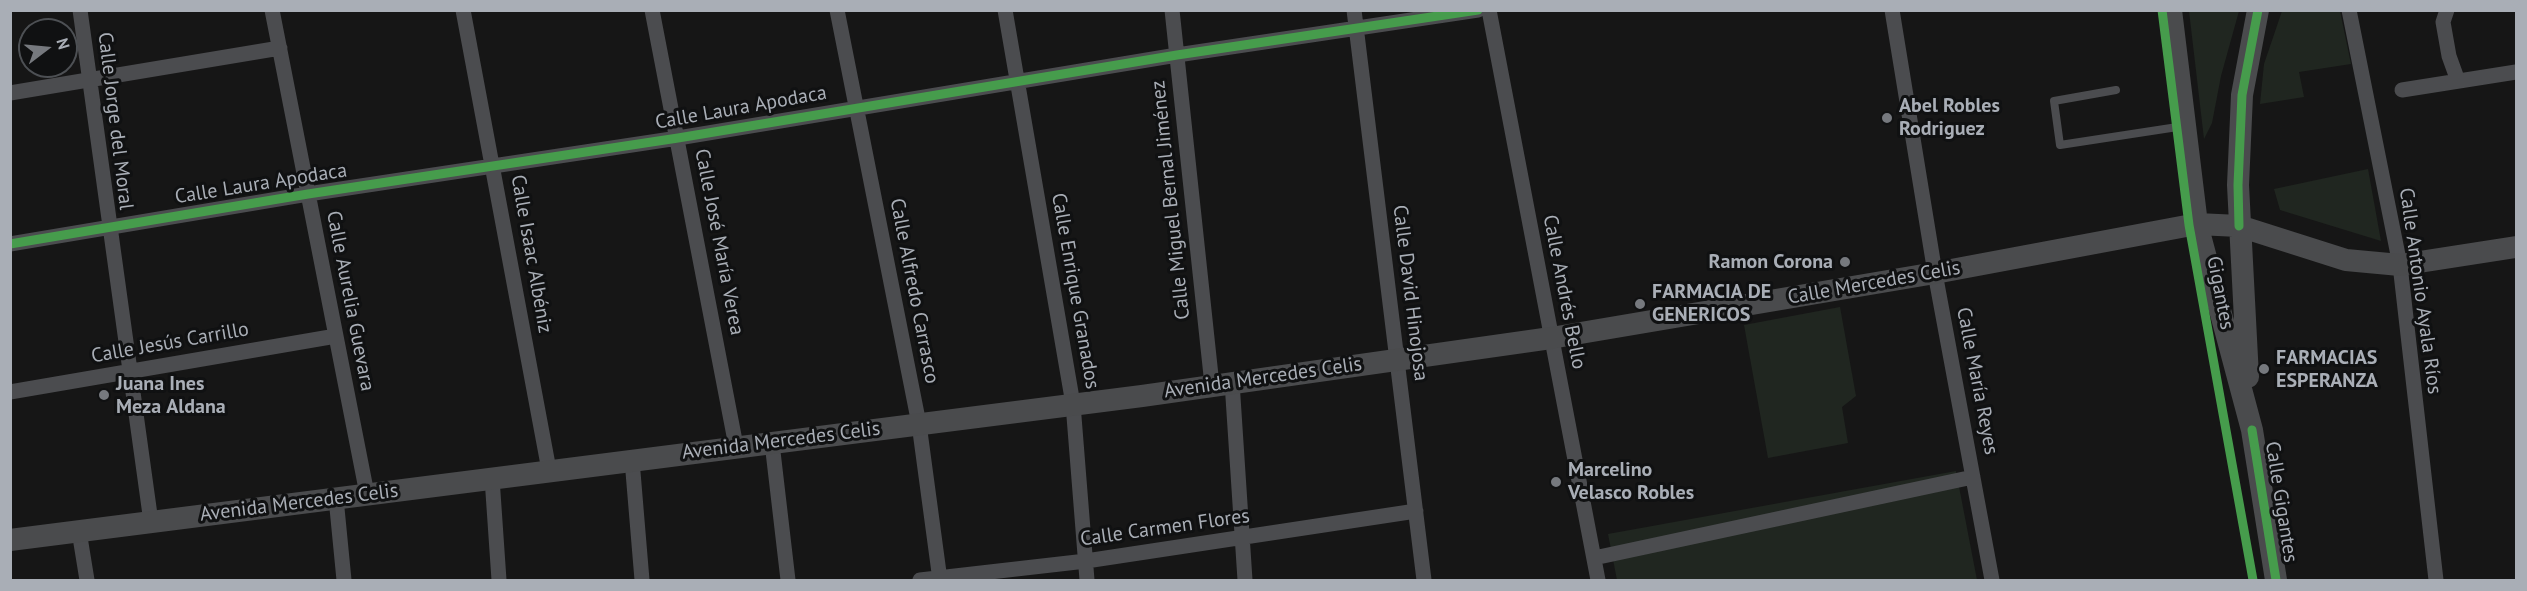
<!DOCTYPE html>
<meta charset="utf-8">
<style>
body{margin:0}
#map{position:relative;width:2527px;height:591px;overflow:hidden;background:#161616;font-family:"PT Sans",sans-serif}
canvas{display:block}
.frame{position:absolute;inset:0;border:12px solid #a9aeb6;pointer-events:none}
.north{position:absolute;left:18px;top:18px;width:60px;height:60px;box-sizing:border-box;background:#101112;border:2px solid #4d5054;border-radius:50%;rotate:74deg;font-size:16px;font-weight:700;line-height:24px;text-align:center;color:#a9aeb6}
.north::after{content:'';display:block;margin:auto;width:21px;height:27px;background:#76797e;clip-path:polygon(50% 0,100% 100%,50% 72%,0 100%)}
</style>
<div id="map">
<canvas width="2527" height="591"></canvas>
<div class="frame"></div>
<div class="north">N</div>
</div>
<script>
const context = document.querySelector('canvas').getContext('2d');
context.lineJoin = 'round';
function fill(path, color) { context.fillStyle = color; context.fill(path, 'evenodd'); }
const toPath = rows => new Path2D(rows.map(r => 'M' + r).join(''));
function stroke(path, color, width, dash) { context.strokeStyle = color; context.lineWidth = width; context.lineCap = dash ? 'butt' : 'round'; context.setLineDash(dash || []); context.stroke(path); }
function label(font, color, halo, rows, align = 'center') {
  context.font = font + ' "PT Sans",sans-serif'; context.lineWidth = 6; context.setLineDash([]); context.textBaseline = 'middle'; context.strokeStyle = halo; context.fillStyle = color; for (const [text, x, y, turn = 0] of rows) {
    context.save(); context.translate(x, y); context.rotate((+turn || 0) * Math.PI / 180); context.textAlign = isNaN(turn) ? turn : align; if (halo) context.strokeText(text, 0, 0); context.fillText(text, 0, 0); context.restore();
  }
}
fill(toPath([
 [2189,11,2239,11,2221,76,2212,123,2204,139],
 [2282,11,2340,11,2351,64,2299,72,2304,97,2260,104,2264,64],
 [2368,169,2381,241,2280,210,2274,189],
 [1840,307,1856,396,1842,407,1848,443,1768,458,1744,325],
 [1956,471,1977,580,1617,580,1608,534]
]), '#202620');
stroke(toPath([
 [2116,90,2054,101,2060,145,2184,126]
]), '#4b4c4f', 8);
stroke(toPath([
 [80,10,151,522],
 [272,10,367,494],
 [463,10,549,470],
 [652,10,736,446],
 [837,10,919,424,940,580],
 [1005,10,1073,404,1087,580],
 [1172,10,1212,385],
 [1354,10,1424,580],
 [1489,10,1598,580],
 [1892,10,1935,273,1992,580],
 [2349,10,2400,265,2436,580],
 [2447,10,2443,22,2449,56,2458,81],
 [2402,90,2516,72],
 [10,93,280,48],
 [10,244,308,194,678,138,1177,55,1478,10],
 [1232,382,1245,580],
 [10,392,336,336],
 [772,443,788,580],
 [632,460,642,580],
 [492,478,499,580],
 [336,498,344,580],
 [79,531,87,580],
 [1594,558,1973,477],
 [920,580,1086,561,1416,511]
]), '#4b4c4f', 15);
stroke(toPath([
 [2171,10,2197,224,2252,430,2276,580],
 [2248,377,2238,185,2242,95,2258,10],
 [10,540,1142,396,1551,338,1935,273,2197,224,2239,226,2346,260,2400,265,2516,247]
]), '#4a4b4d', 22);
stroke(toPath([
 [2162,10,2189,225,2253,580],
 [2239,226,2238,185,2242,95,2258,10],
 [10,244,308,194,678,138,1177,55,1478,10],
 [2252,430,2276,580]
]), '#469c4c', 9);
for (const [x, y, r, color] of [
 [1887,118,6,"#76797e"],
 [1845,262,6,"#76797e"],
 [1640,304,6,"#76797e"],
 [2264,369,6,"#76797e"],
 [104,395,6,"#76797e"],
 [1556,482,6,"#76797e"]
]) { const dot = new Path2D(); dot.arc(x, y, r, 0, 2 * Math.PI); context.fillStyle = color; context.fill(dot); stroke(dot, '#101112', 2); }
label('bold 20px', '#a9aeb6', '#101112', [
 ["Abel Robles",1899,106],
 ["Rodriguez",1899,129],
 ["Ramon Corona",1833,262,"right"],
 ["FARMACIA DE",1652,292],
 ["GENERICOS",1652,315],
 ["FARMACIAS",2276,358],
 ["ESPERANZA",2276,381],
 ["Juana Ines",116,384],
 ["Meza Aldana",116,407],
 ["Marcelino",1568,470],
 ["Velasco Robles",1568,493]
], 'left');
label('20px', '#a9aeb6', '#101112', [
 ["Calle Laura Apodaca",741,108,-10],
 ["Calle Jorge del Moral",115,121,83],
 ["Calle Laura Apodaca",261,184,-9],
 ["Calle Miguel Bernal Jiménez",1171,200,-96],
 ["Calle José María Verea",719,242,79],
 ["Calle Isaac Albéniz",531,254,80],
 ["Calle Mercedes Celis",1874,283,-10],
 ["Calle Alfredo Carrasco",914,291,79],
 ["Calle Enrique Granados",1075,291,80],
 ["Calle Antonio Ayala Ríos",2420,291,82],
 ["Calle Andrés Bello",1564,292,79],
 ["Calle David Hinojosa",1410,293,83],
 ["Gigantes",2220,293,79],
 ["Calle Aurelia Guevara",350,301,79],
 ["Calle Jesús Carrillo",170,343,-10],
 ["Avenida Mercedes Celis",1263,378,-8],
 ["Calle María Reyes",1977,381,79],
 ["Avenida Mercedes Celis",781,441,-7],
 ["Calle Gigantes",2281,502,81],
 ["Avenida Mercedes Celis",299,503,-7],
 ["Calle Carmen Flores",1165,528,-8]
]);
</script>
